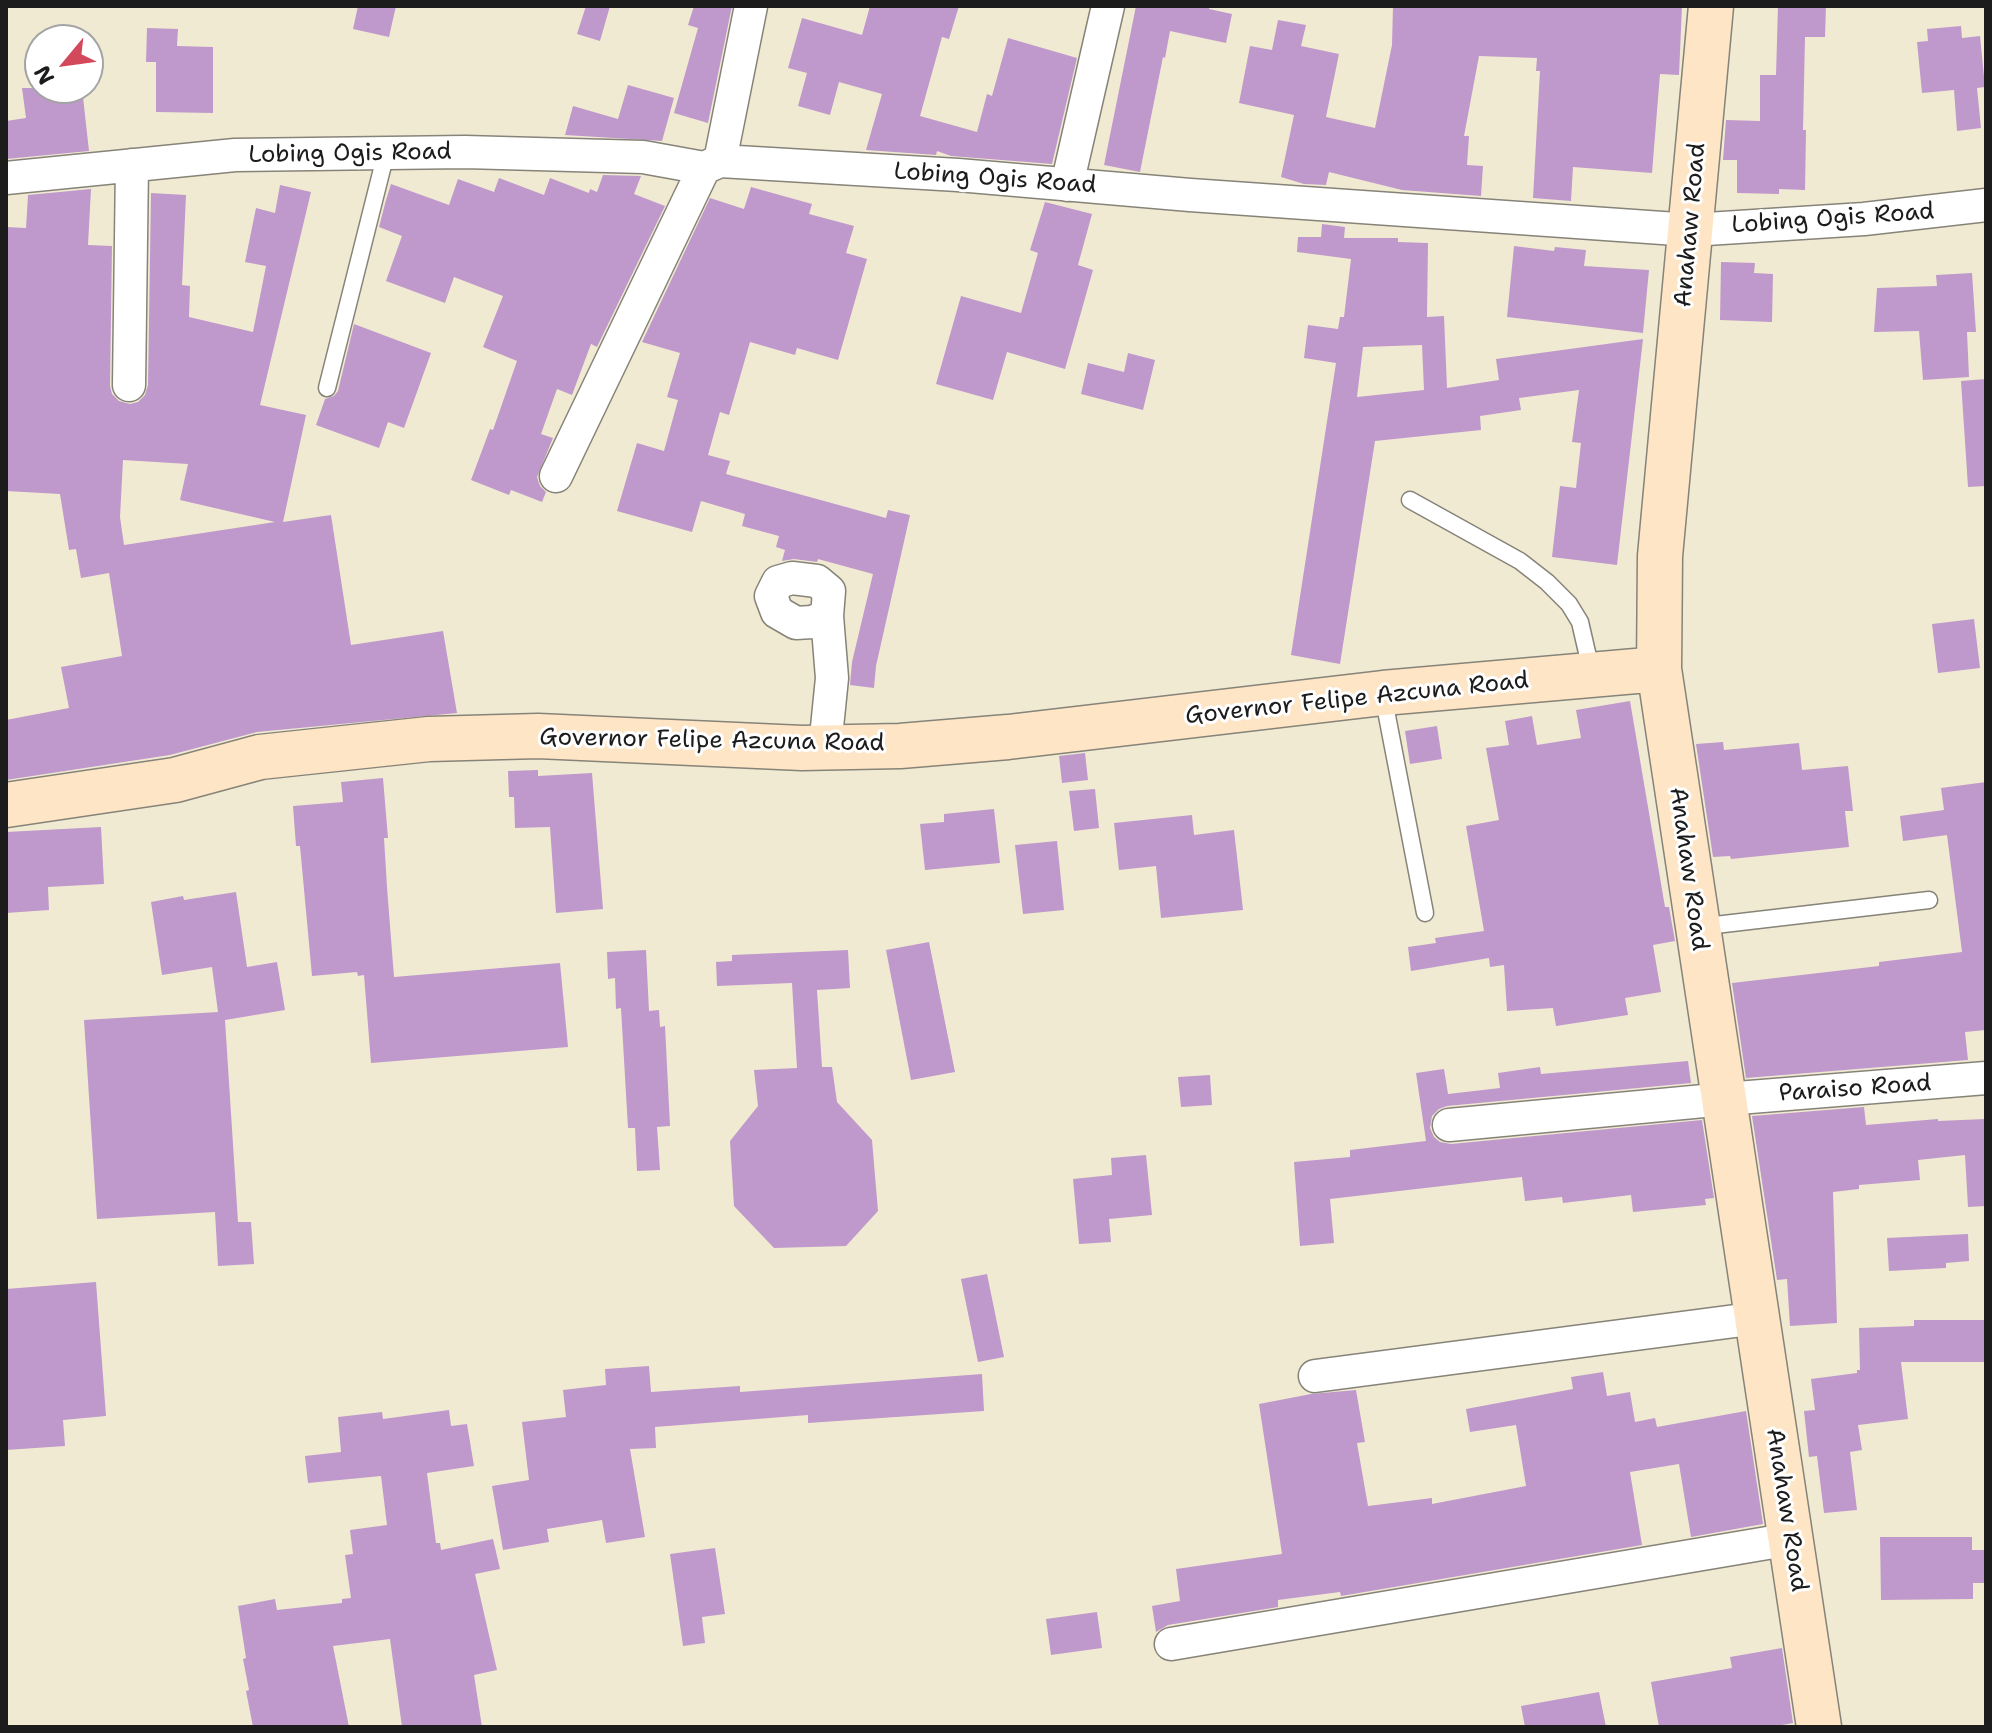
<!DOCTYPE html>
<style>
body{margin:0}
#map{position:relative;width:1992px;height:1733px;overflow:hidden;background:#f1ead3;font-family:"Shantell Sans",sans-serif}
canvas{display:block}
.frame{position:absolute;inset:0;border:8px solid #1c1c1c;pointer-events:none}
.north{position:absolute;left:24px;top:24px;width:80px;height:80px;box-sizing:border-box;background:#fff;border:2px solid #a4a4a4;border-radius:50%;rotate:241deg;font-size:22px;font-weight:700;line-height:32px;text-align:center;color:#1c1c1c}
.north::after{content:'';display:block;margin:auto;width:28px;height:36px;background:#d1495b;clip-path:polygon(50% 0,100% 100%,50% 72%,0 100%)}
</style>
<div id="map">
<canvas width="1992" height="1733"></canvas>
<div class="frame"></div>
<div class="north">N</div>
</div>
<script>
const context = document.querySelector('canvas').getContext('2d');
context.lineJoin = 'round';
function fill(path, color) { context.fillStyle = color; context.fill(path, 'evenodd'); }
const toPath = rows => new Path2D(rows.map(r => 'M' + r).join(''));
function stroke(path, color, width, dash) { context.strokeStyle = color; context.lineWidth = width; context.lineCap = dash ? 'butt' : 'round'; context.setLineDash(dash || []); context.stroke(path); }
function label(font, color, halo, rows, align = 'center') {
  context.font = font + ' "Shantell Sans",sans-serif'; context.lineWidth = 6; context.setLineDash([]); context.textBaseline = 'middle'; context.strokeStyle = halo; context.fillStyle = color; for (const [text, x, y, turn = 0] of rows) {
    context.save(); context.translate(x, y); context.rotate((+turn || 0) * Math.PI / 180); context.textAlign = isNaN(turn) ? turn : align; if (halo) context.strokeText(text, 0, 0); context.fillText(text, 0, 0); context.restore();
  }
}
fill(toPath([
 [358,6,396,6,389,37,353,29],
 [586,6,610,6,600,41,577,34],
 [694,6,732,6,708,123,674,113,698,28,688,25],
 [870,6,959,6,949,39,942,37,920,116,977,132,987,94,992,96,1008,38,1077,58,1052,164,951,156,937,151,936,155,866,150,882,94,839,82,830,115,798,106,807,73,788,68,802,18,862,35],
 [1136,6,1209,6,1209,9,1232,14,1226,43,1170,31,1165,58,1163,57,1140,172,1104,165],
 [1393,6,1682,6,1679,75,1660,74,1652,173,1573,167,1571,201,1533,198,1540,71,1536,71,1537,58,1479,56,1464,136,1469,136,1467,165,1483,166,1481,196,1402,190,1329,172,1326,185,1304,184,1281,177,1294,115,1239,103,1250,46,1272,50,1278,20,1306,25,1301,46,1339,54,1326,117,1375,128,1392,45],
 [1778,6,1826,6,1825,37,1805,37,1803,130,1806,130,1805,190,1779,189,1779,194,1737,193,1737,160,1723,160,1726,120,1760,121,1760,75,1776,75],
 [1961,26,1962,38,1980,36,1985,87,1977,88,1981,128,1957,131,1954,90,1922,93,1917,42,1928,41,1927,29],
 [147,28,178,29,177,46,213,47,213,113,156,112,156,62,146,62],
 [628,85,674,98,662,141,565,135,573,106,618,119],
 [22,88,82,88,89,151,6,159,6,121,26,118],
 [603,175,641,176,634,194,665,206,597,347,591,344,572,395,557,389,541,434,553,438,537,477,540,486,546,492,542,502,511,490,509,495,471,480,490,429,493,430,517,361,483,347,503,296,454,277,445,303,386,281,402,236,379,227,386,200,391,184,449,205,458,179,494,192,499,178,544,195,550,178,589,193,590,189,597,192],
 [280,185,311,192,260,405,306,415,283,522,331,515,351,645,443,631,457,713,257,732,170,755,6,780,6,720,69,708,61,667,122,656,109,573,81,578,76,549,69,550,60,494,6,491,6,227,26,228,28,195,91,189,88,245,112,246,110,386,112,394,119,401,130,404,138,402,145,395,148,385,151,193,186,195,182,285,190,286,189,317,253,332,266,266,245,262,256,208,275,213],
 [123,460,188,464,180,500,275,522,124,545,120,517],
 [751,187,812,204,809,214,854,226,846,253,867,259,838,360,797,348,795,355,750,342,729,415,720,412,708,455,730,461,726,474,886,518,888,510,910,515,876,666,874,688,850,685,852,662,873,574,818,559,817,562,794,559,782,561,785,550,776,547,779,536,742,526,745,514,701,501,692,532,617,511,637,443,664,451,678,400,667,397,680,353,642,342,710,198,744,209],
 [1045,202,1092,214,1078,265,1093,270,1065,369,1007,352,993,400,936,384,961,296,1021,313,1038,253,1030,250],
 [1322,224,1345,227,1344,238,1398,238,1398,242,1428,243,1427,317,1444,316,1447,388,1499,380,1496,359,1643,339,1617,565,1552,557,1560,486,1576,488,1581,443,1572,442,1579,390,1519,398,1521,410,1480,416,1481,430,1375,441,1340,664,1291,655,1336,363,1304,358,1308,325,1338,329,1340,317,1344,317,1351,259,1297,252,1298,237,1321,237],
 [1422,345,1424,390,1357,397,1363,347],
 [1514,246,1554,251,1555,247,1586,250,1584,266,1649,270,1643,333,1507,317],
 [1721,262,1755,263,1754,273,1773,274,1772,322,1720,320],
 [1972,273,1976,332,1967,332,1969,377,1923,380,1919,331,1874,332,1877,288,1937,286,1936,275],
 [354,324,431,353,404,428,388,422,379,448,316,425,325,399,334,396,338,391],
 [1128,353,1155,360,1143,410,1081,394,1088,363,1124,372],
 [1986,379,1986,486,1968,487,1961,381],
 [1974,619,1980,668,1938,673,1932,624],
 [1630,701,1665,907,1669,907,1675,941,1653,945,1661,992,1625,998,1628,1015,1556,1026,1553,1008,1507,1011,1504,965,1490,967,1489,958,1411,971,1408,947,1436,943,1435,938,1484,931,1466,826,1499,820,1486,748,1509,745,1505,721,1532,716,1537,745,1581,738,1576,710],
 [1437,726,1442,759,1410,764,1405,731],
 [1723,742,1724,750,1799,743,1802,770,1848,766,1853,811,1845,811,1849,847,1731,859,1730,856,1713,857,1696,744],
 [1085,753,1088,780,1062,783,1059,756],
 [538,770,538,776,592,773,603,909,556,913,550,827,515,828,514,797,509,797,508,771],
 [383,778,388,838,384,838,387,887,394,977,560,963,568,1047,371,1063,364,975,358,976,357,972,312,976,300,846,296,846,293,806,343,802,341,782],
 [1986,782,1986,1030,1965,1032,1968,1060,1746,1078,1732,983,1879,966,1879,962,1962,952,1947,835,1903,841,1900,816,1944,810,1941,788],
 [1095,789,1099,828,1074,831,1069,791],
 [994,809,1000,863,925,870,920,824,944,822,944,814],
 [1192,815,1194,835,1234,830,1243,910,1161,918,1156,866,1119,870,1114,823],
 [101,827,104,884,48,887,49,910,6,913,6,832],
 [1057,841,1064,910,1023,914,1015,845],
 [236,892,247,967,277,962,285,1010,225,1020,238,1222,251,1222,254,1264,218,1266,215,1212,97,1219,84,1020,218,1012,212,967,162,975,151,902,183,896,184,900],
 [929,942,955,1072,911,1080,886,950],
 [646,950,649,1011,659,1010,660,1027,665,1026,670,1126,657,1127,660,1170,637,1171,635,1128,628,1128,621,1008,616,1009,615,978,608,979,607,952],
 [848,950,850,988,817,990,822,1067,832,1067,837,1102,872,1140,878,1211,846,1246,774,1248,734,1206,730,1141,758,1106,754,1070,797,1068,792,983,717,986,716,962,732,961,732,955],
 [1688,1061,1691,1083,1447,1106,1439,1109,1432,1116,1430,1128,1434,1137,1440,1142,1451,1144,1702,1120,1714,1198,1705,1199,1706,1205,1633,1212,1631,1195,1563,1203,1562,1197,1525,1201,1522,1177,1503,1179,1330,1199,1334,1243,1300,1246,1294,1162,1350,1157,1350,1150,1426,1141,1416,1073,1444,1069,1448,1094,1500,1088,1498,1073,1540,1067,1541,1074],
 [1210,1075,1212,1105,1181,1107,1178,1077],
 [1864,1107,1866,1125,1938,1119,1938,1121,1985,1119,1986,1206,1968,1207,1965,1155,1918,1160,1920,1180,1859,1185,1859,1189,1833,1192,1837,1323,1790,1326,1787,1279,1777,1280,1752,1116],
 [1146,1155,1152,1215,1109,1219,1111,1242,1079,1244,1073,1179,1112,1175,1111,1158],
 [1968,1234,1969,1261,1946,1263,1946,1268,1889,1271,1887,1238],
 [987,1274,1004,1357,978,1362,961,1279],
 [96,1282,106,1416,63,1420,65,1446,6,1450,6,1289],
 [1914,1320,1986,1320,1986,1362,1901,1362,1908,1419,1858,1425,1862,1450,1850,1452,1857,1510,1824,1513,1817,1456,1809,1457,1804,1411,1815,1410,1811,1379,1857,1373,1857,1370,1860,1370,1859,1328,1914,1326],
 [649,1366,651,1392,740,1386,740,1392,982,1374,984,1411,808,1423,808,1415,655,1427,656,1448,630,1449,645,1537,606,1543,602,1520,547,1529,549,1542,503,1550,492,1486,529,1480,522,1422,566,1417,563,1390,606,1385,605,1369],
 [1603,1372,1607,1396,1630,1392,1635,1422,1655,1418,1657,1427,1746,1411,1763,1524,1691,1537,1679,1464,1630,1472,1642,1545,1341,1596,1340,1592,1278,1600,1278,1607,1168,1625,1156,1632,1152,1606,1180,1601,1176,1569,1282,1554,1259,1404,1311,1394,1356,1390,1365,1442,1357,1443,1368,1506,1432,1498,1432,1504,1526,1486,1516,1425,1470,1432,1466,1409,1573,1389,1571,1377],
 [449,1410,451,1426,467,1424,474,1466,427,1473,436,1543,440,1543,441,1550,493,1539,500,1569,475,1574,497,1670,474,1675,482,1727,402,1727,390,1639,333,1646,349,1727,253,1727,246,1691,249,1690,243,1659,246,1658,238,1606,275,1599,277,1610,342,1603,342,1599,351,1598,345,1555,353,1554,350,1530,387,1525,381,1476,308,1483,305,1456,341,1452,338,1417,382,1412,383,1419],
 [1880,1537,1972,1537,1972,1550,1986,1550,1986,1583,1973,1583,1973,1599,1881,1600],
 [715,1548,725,1614,702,1617,705,1643,683,1646,670,1554],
 [1097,1612,1102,1648,1051,1655,1046,1619],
 [1782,1648,1793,1723,1771,1727,1659,1727,1651,1682,1732,1668,1730,1657],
 [1599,1692,1606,1727,1525,1727,1521,1706]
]), '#bf99cb');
const lane = toPath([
 [327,388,386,153],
 [1410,500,1520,561,1547,582,1569,604,1580,622,1592,674],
 [1383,695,1425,913],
 [1698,927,1929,900]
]);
const street = toPath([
 [720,161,751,6],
 [6,178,235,155,465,152,643,157,704,168,720,161,958,175,1190,195,1691,230,1864,219,1986,205],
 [1067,185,1108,6],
 [129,385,132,165],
 [556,476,704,168],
 [825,747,832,678,827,616,829,591,817,581,792,578,778,582,771,596,777,612,796,623,812,622,827,616],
 [1449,1125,1725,1099,1986,1078],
 [1315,1376,1758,1318],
 [1171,1644,1791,1539]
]);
const secondary = toPath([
 [1711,6,1660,556,1659,669,1819,1727],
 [6,805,175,780,260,757,429,739,538,736,802,748,900,746,1008,737,1383,693,1659,669]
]);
stroke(lane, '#868378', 19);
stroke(street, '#868378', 35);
stroke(secondary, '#868378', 47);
stroke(lane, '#fff', 16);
stroke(street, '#fff', 32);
stroke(secondary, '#fee5c5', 44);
label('24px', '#1c1c1c', '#fff', [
 ["Lobing Ogis Road",350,154,-1],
 ["Lobing Ogis Road",995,179,4],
 ["Lobing Ogis Road",1833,219,-4],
 ["Anahaw Road",1691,225,-85],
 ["Governor Felipe Azcuna Road",1357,699,-6],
 ["Governor Felipe Azcuna Road",712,741,1],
 ["Anahaw Road",1688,869,82],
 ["Paraiso Road",1855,1089,-4],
 ["Anahaw Road",1786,1510,81]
]);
</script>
